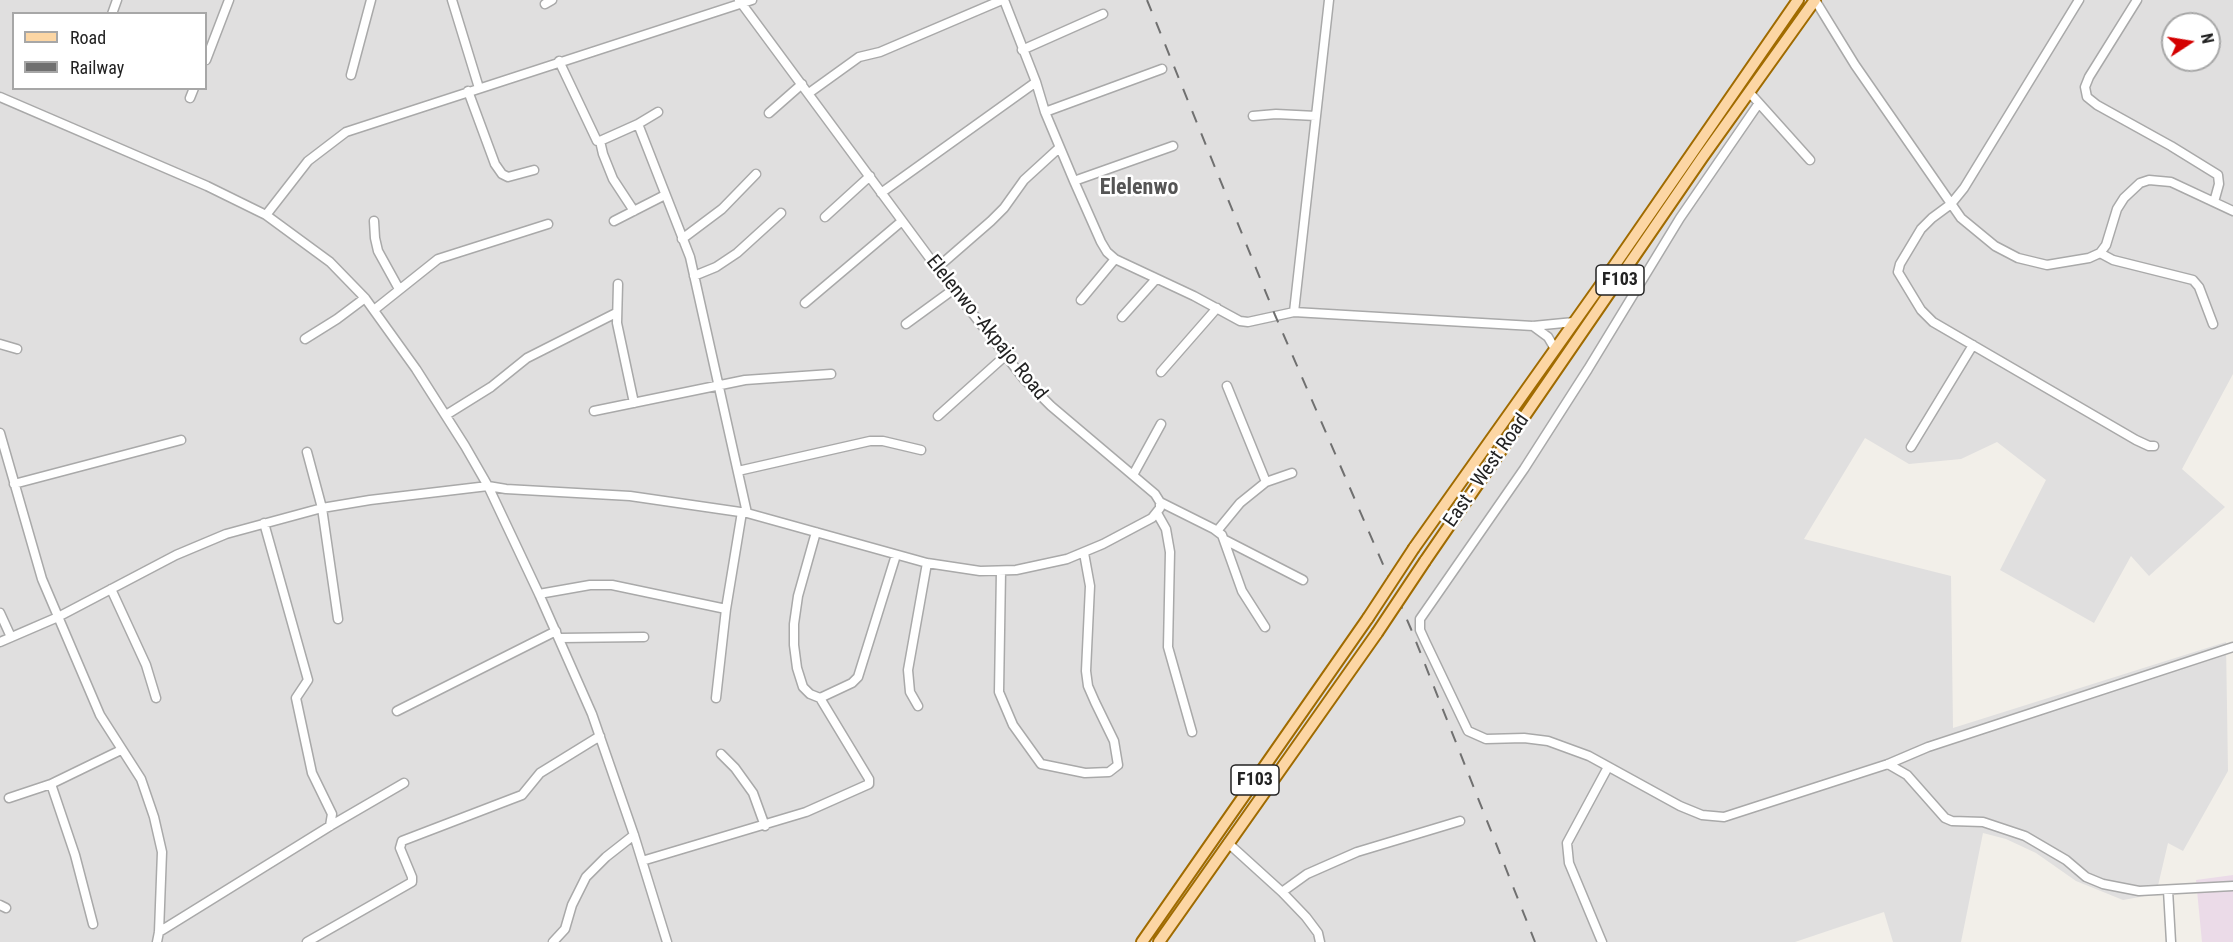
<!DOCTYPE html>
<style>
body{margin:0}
#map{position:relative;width:2233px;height:942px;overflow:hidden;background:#f2efe9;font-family:"Roboto Condensed",sans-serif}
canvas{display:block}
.legend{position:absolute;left:12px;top:12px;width:195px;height:78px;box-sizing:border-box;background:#fff;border:2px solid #a7a7a7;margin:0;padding:8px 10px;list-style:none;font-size:18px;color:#222}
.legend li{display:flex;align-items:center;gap:12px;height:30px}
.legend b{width:30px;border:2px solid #a7a7a7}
.north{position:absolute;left:2161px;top:12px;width:60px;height:60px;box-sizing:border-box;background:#fff;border:2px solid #a7a7a7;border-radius:50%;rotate:78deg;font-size:16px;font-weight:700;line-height:24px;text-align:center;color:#222}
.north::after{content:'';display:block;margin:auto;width:21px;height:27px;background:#d40000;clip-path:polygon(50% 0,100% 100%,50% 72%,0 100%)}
</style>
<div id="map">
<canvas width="2233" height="942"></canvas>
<ul class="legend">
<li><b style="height:8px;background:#fcd6a4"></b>Road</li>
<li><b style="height:8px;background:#707070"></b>Railway</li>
</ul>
<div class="north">N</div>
</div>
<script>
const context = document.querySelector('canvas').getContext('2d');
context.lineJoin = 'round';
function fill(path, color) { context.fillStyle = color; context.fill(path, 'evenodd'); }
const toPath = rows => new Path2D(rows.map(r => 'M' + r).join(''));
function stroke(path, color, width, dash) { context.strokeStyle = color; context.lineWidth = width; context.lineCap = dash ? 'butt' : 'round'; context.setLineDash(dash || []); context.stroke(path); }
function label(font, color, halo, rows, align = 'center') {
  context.font = font + ' "Roboto Condensed",sans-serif'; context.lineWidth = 5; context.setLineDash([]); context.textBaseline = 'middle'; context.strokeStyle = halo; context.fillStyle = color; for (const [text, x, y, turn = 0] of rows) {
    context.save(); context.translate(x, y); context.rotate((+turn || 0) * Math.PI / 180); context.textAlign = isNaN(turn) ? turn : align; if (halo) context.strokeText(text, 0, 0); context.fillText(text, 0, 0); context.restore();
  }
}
fill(toPath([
 [0,0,2233,0,2233,374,2182,469,2225,507,2149,576,2131,556,2094,623,2000,570,2046,480,1997,442,1961,459,1909,464,1865,438,1804,539,1951,576,1953,728,2226,642,2228,771,2183,851,2168,843,2156,894,2123,900,2076,881,2036,853,2006,839,1983,833,1961,942,1893,942,1884,912,1795,942,0,942],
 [14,14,206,14,206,88,14,88],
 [2173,24,2209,24,2209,60,2173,60]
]), '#e0dfdf');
fill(toPath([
 [2233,875,2233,942,2202,942,2196,880]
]), '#ebdbe8');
const minor = toPath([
 [452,0,479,88],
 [1004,0,1036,82,1045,112,1074,181,1101,242,1107,252,1115,259,1194,296,1240,321,1248,322,1294,312,1533,326,1574,322],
 [1815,0,1855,65,1961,218,1995,246,2018,258,2047,265,2089,258,2100,253,2106,245,2117,209,2124,198,2140,183,2149,180,2171,182,2233,211],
 [2079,0,1964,188,1951,204,1932,218,1921,229,1900,264,1898,272,1921,310,1933,322,2136,440,2149,446,2154,446],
 [2137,0,2089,77,2085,87,2087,97,2097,105,2171,146,2218,175,2219,184,2214,202],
 [545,4,552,0],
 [112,14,117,0],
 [1022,50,1103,14],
 [206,60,229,0],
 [559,61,597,141,600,141,603,154,613,179,634,211],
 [351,75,371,0],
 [468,91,495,164,502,174,508,177,534,170],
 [1749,92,1810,160],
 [809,93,859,57,880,52,1002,0],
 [0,97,207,186,266,215,330,262,365,298,416,369,465,446,488,486,539,594,592,714,634,835,667,942],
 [190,98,194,88],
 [1759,103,1680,218,1588,369,1524,469,1420,619,1420,630,1425,641,1468,731,1486,739,1524,738,1548,741,1589,756,1680,806,1702,815,1724,817,1888,764,1928,747,2233,647],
 [1045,112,1162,69],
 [769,113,802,84],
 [1253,116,1276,114,1316,116],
 [638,124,690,257,747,513],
 [600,141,638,124,658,112],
 [1074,181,1173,146],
 [881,193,1036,82],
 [266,215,308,161,346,132,752,0],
 [825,217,870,176],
 [374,221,375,238,378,251,399,289],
 [614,221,665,195],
 [682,239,722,209,756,174],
 [2100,253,2113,260,2193,280,2199,287,2213,324],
 [937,268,991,221,1004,208,1024,180,1059,148],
 [694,276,716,267,737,253,781,213],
 [618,284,617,323,634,403],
 [1081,300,1115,259],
 [805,303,902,221],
 [374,310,438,259,548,224],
 [1294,312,1329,0],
 [1122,317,1156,279],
 [906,324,954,289],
 [1533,326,1548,337,1555,349],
 [305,339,337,319,365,298],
 [0,344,17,349],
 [1161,372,1217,308],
 [1227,386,1266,482],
 [594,411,745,380,831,374],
 [446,415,491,387,527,358,616,313],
 [938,416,1005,356],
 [0,433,42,579,100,715,141,779,154,817,162,852,159,932,157,942],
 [1911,447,1973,345],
 [307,452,322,508,338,619],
 [738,471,870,441,883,441,921,450],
 [1133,475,1161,424],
 [14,484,181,440],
 [1160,502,1214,529,1222,535,1242,591,1265,627],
 [1157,513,1166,529,1170,552,1168,647,1192,732],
 [264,523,308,680,296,698,312,773,332,814,330,826],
 [1217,531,1240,503,1266,482,1292,473],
 [1225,540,1303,580],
 [1001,571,999,692,1013,725,1041,764,1085,773,1109,772,1118,765,1114,741,1095,702,1088,686,1086,671,1090,586,1084,553],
 [111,589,146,665,156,698],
 [539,594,590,585,612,585,726,609],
 [0,613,11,637],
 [560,638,644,637],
 [0,642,58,617,176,555,226,534,322,508,370,500,488,486,506,489,630,496,747,513,927,563,980,571,1016,570,1067,559,1103,544,1152,518,1160,508,1160,502,1155,494,1051,406,1024,379,937,268,739,0],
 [716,698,726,609,742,512],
 [820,698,852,683,858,677,896,555],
 [918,706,910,692,908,670,927,563],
 [397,711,556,631],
 [721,754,735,768,753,793,765,826],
 [1888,764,1907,775,1945,818,1952,821,1983,822,2025,836,2066,860,2086,877,2103,884,2139,891,2233,886],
 [51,784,75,855,93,924],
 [9,798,51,784,121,750],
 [1228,843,1282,892,1306,917,1318,933,1320,942],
 [642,861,806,812,869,784,869,779,820,698,810,694,803,687,797,668,794,645,794,624,798,596,816,532],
 [2168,890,2171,942],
 [1282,892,1307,874,1357,852,1460,821],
 [0,905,6,908],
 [159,932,330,826,404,783],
 [307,942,412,882,412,877,400,848,402,841,522,795,540,773,600,736],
 [553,942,565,929,572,905,586,877,606,857,634,835],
 [1602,942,1569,863,1567,843,1608,767]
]);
const major = toPath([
 [1414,548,1605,279,1798,0],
 [1425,561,1702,158,1815,0],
 [1142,942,1368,618],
 [1159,942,1377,633]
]);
stroke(minor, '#a9a9a9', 11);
stroke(major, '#a06b00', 14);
stroke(minor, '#fff', 8);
stroke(major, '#fcd6a4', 10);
stroke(toPath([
 [1147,0,1275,315,1411,629,1535,942]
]), '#707070', 2, [12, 12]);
const majorBridge = toPath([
 [1368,618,1414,548],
 [1377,633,1425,561]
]);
stroke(majorBridge, '#a06b00', 14, []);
stroke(majorBridge, '#fcd6a4', 10);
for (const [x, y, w] of [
 [1620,280,48],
 [1255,780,48]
]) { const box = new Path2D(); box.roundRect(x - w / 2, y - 15, w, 30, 4.5); context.fillStyle = '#fff'; context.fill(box); stroke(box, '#222', 1.5); }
label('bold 18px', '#222', null, [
 ["F103",1620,280],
 ["F103",1255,780]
]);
label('20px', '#222', '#fff', [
 ["Elelenwo -Akpajo Road",986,328,51],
 ["East - West Road",1487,471,-55]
]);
label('bold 22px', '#555', '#fff', [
 ["Elelenwo",1139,188]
]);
</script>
